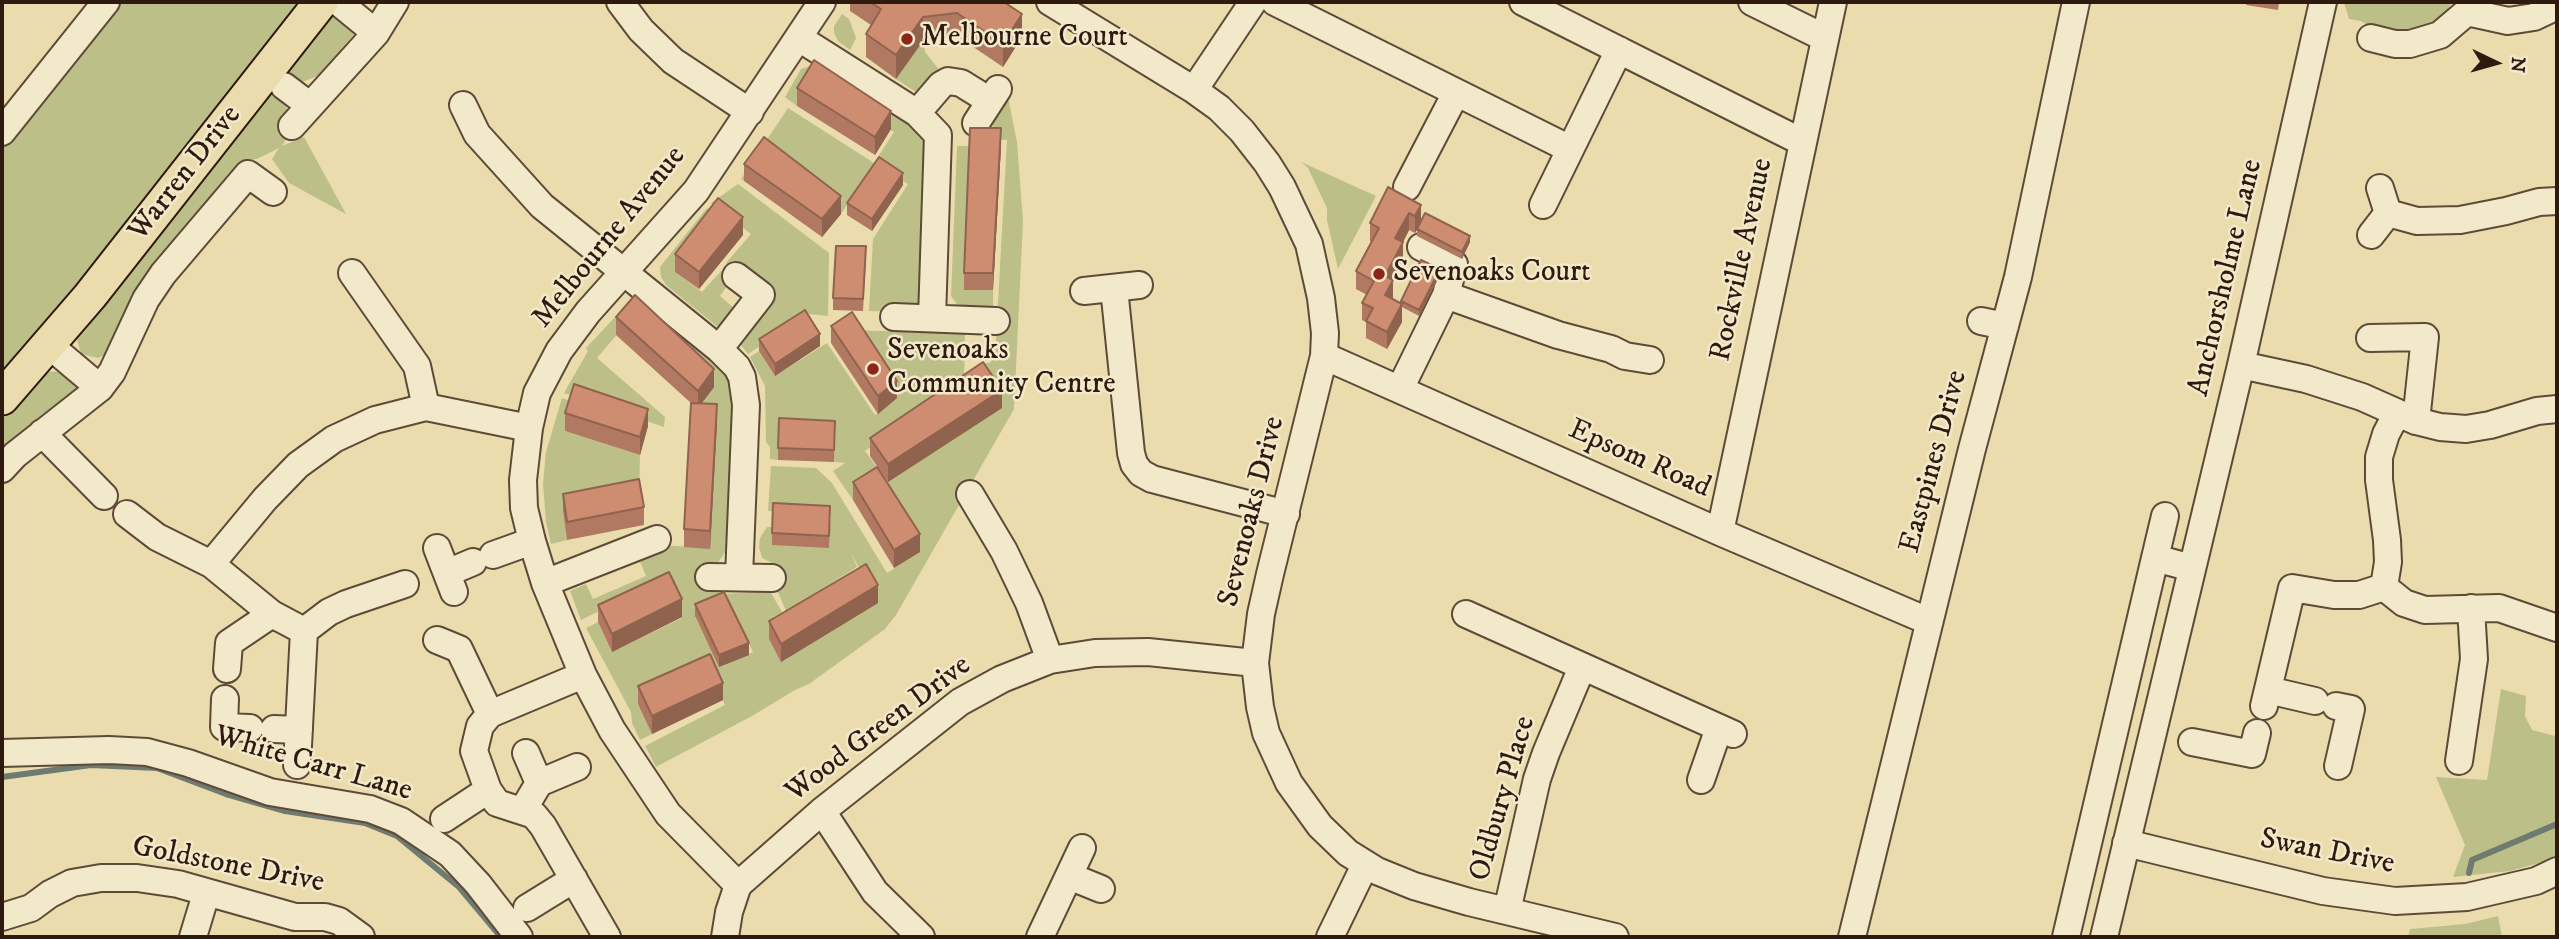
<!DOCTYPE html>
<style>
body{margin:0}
#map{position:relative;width:2559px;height:939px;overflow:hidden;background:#ebdcae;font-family:"IM FELL DW Pica",serif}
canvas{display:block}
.frame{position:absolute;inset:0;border:4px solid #2f1a10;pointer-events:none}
.north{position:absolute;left:2461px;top:28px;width:70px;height:70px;-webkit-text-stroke:5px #f2e8ca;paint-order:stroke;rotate:95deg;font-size:19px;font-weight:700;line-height:28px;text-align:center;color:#2f1a10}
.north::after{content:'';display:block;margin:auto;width:24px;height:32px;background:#2f1a10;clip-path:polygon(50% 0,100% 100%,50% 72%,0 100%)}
</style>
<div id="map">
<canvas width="2559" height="939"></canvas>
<div class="frame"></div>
<div class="north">N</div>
</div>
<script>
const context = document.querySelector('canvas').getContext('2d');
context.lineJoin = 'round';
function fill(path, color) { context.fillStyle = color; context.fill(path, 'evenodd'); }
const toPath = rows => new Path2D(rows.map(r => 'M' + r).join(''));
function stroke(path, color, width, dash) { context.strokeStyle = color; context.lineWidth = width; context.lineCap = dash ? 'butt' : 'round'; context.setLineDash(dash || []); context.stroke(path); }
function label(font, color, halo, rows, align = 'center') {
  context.font = font + ' "IM FELL DW Pica",serif'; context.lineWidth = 5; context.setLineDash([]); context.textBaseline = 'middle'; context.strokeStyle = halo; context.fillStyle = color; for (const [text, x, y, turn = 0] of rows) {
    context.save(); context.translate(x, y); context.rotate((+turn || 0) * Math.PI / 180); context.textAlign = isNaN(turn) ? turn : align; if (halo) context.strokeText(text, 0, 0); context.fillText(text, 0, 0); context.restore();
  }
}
fill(toPath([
 [120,2,303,2,114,247,2,374,2,149],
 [2344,2,2452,2,2448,9,2434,21,2414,29,2396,33,2377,31,2361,21,2349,19],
 [335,13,348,21,354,34,320,75,302,82,283,102,295,123,282,146,304,137,346,214,289,183,272,159,279,148,257,159,243,161,158,259,110,352,98,358,81,354,77,339,83,326,322,18],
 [842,14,849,19,856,38,850,50,838,41,834,33,834,26],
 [923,41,925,52,948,81,928,100,896,79],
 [813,65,820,65,925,134,922,304,910,312,869,311,873,239,908,184,874,164,841,214,765,155,744,181,741,179,788,108,874,163,894,132,814,78,797,106,785,97,801,69],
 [1007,92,1017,142,1023,221,1014,409,896,615,885,629,809,684,795,690,752,716,656,767,645,746,725,705,710,672,639,704,652,734,640,740,632,723,631,712,586,628,598,622,612,652,682,618,665,583,669,577,581,620,570,591,586,584,593,599,646,576,637,554,657,545,710,548,698,408,635,313,597,358,665,417,664,427,564,393,588,351,586,348,630,301,637,300,728,372,736,401,727,549,709,577,706,590,719,591,724,604,695,617,720,667,753,652,726,594,770,591,782,612,773,617,781,632,878,603,851,553,857,567,786,611,772,578,776,565,762,558,759,547,760,538,767,527,772,527,828,548,831,514,768,511,771,466,816,468,832,483,887,573,920,552,877,485,853,500,833,471,845,463,834,462,835,433,778,460,770,459,770,447,766,442,765,386,750,357,759,351,775,376,827,343,875,415,897,398,852,330,965,334,964,383,865,451,888,482,1001,408,982,363,989,363,995,358,1007,140,991,139,994,115],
 [957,146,970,146,964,290,993,290,993,310,966,309,957,304,951,296],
 [1301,162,1376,196,1338,269,1327,220,1327,208,1308,168],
 [738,184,829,253,828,316,809,314,748,354,736,339,772,297,726,263,751,234,711,203],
 [707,208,718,216,675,272,702,292,721,271,732,279,720,296,734,308,719,328,666,285,661,277,660,267],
 [68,371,86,385,45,412,19,434,2,453,2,420,44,372],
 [562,398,574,402,565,431,640,455,639,497,563,511,567,540,551,544,546,522,543,484,546,452],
 [2501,689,2526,696,2525,716,2532,730,2555,736,2557,734,2557,858,2510,871,2453,877,2465,845,2436,777,2487,780],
 [2498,916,2502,937,2408,937,2410,929,2465,924]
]), '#bcbf87');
stroke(toPath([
 [2,777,91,765,157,768,226,794,285,811,365,823,397,836,459,887,501,937],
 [2469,873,2472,860,2557,824]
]), '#6f7a71', 6);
const minor = toPath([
 [338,2,376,33],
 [620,2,641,30,673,61,750,112],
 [1050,2,1194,90,1219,108,1242,131,1267,163,1282,187,1309,244,1321,298,1325,333,1324,356,1270,574,1261,614,1255,663,1260,707,1266,733,1289,783,1320,826,1348,853,1377,871,1414,886,1469,902,1615,937],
 [1275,2,1570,149],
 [1523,2,1802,142],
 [1752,2,1825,38],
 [799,38,917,113,938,135,932,318],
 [2371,38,2395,44,2410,44,2440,35,2467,12,2508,21,2534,17,2557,6],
 [284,86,309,105],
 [1194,90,1253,2],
 [463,105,477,134,542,206,719,349,737,367,742,377,746,405,739,577],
 [917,113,941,85,948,81,961,83,990,101],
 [976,123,998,89],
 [292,126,376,33,395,2],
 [2,132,106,2],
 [1407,187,1456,93],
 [2380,188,2388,213],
 [1543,205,1619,50],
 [2371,235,2388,213,2417,221,2460,220,2506,211,2539,202,2557,201],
 [352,273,417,366,426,407],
 [1114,288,1131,453,1134,464,1141,473,1152,479,1286,514],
 [1084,291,1139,285],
 [1446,295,1558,335,1611,349,1625,356,1650,360],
 [894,317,996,321],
 [1981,321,2005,326],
 [2370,338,2425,337,2416,421],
 [49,345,100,388],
 [719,349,761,295,736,276],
 [1324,356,1720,532,1928,621],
 [2241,365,2306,379,2362,397,2416,421,2440,427,2466,429,2490,425,2537,411,2557,409],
 [1400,389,1446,295,1454,264,1421,247],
 [42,433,104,496],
 [2,469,15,455,100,388,112,372,146,299,163,274,248,174,273,192],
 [970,494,1004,551,1029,603,1050,660],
 [127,514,157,537,211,564,272,614,304,631],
 [1720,532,1833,2],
 [437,548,454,592],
 [493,555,532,541],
 [2155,558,2165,516],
 [211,564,265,499,298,465,334,439,375,420,426,407,529,428],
 [447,573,473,562],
 [709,577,772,578],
 [545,583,657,539],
 [2384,587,2404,603,2425,610,2499,608,2557,628],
 [2384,587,2388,562,2387,540,2379,480,2379,457,2386,434,2397,413],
 [1466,614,1733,734],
 [437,640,459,649,490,714],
 [227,669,229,643,272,614],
 [583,675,490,714,480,726,474,751,488,790,497,803,534,815,543,826,607,937],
 [2268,690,2315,701],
 [225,699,224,727,250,728],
 [2264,706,2292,588,2334,595,2359,595,2384,587],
 [2336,706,2351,709,2338,766],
 [274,729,299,730],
 [2192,742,2252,754,2257,733],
 [2,753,109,750,147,752,188,763,270,792,370,809,401,821,450,854,478,884,519,937],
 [526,753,539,783],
 [2459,761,2474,659,2471,608],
 [297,765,304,631,329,612,346,604,405,584],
 [1701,780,1719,728],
 [523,810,539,783,577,767],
 [822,811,875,892,921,937],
 [444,819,488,790],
 [2126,843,2323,891,2395,901,2467,897,2536,881,2557,871],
 [1069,876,1101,889],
 [738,885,668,814,612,730,583,675,545,583,532,541,524,508,523,480,529,428,537,393,559,351,588,312,696,191,822,2],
 [527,908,574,879],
 [1507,911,1537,779,1546,753,1582,667],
 [2,917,31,908,50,894,72,883,101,878,137,878,178,884,295,917,325,917,339,921,361,937],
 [193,937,206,894],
 [725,937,729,912,738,885,822,811,960,702,1002,679,1050,660,1095,653,1148,652,1255,663],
 [1040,937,1082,848],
 [1330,937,1365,865],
 [1852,937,1972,449,2018,277,2076,2],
 [2066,937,2155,558,2192,568],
 [2104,937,2241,365,2323,2]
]);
const major = toPath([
 [2,398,90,296,321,2]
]);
stroke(minor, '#5e4a38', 30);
stroke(major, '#2f1a10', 37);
stroke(minor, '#f2e8ca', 26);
stroke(major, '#ebdcae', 33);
fill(toPath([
 [850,2,1004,2,1022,37,1003,67,957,36,923,41,896,79,866,57,866,34,871,25,850,11],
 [2246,2,2279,2,2278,10,2246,5],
 [797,88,891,129,875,155,797,106],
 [1001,146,993,290,964,290,964,273],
 [744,164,841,214,822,237,744,181],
 [903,185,872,231,847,215,847,203],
 [1388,187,1421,222,1470,242,1462,259,1417,236,1417,229,1419,227,1415,233,1409,230,1403,242,1403,260,1392,280,1393,299,1401,303,1401,301,1440,275,1419,316,1402,307,1402,322,1387,349,1366,338,1366,322,1362,320,1362,303,1367,295,1356,289,1356,271,1372,242,1370,241,1370,223],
 [743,235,699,289,675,272,675,254],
 [866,258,863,311,833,310,833,298],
 [616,317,714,387,702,403,717,422,710,549,684,547,684,529,691,403,616,335],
 [831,326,897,398,878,414,831,343],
 [759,339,820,346,775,376,759,351],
 [1002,408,888,482,870,456,870,438],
 [565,413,648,426,640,455,565,431],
 [835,433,834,462,778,460,778,448],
 [853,482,920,552,894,568,853,500],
 [563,494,644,507,644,525,567,540,563,511],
 [830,518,829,548,772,545,772,533],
 [878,603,781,662,769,639,769,621],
 [695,604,749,655,719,667,695,616],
 [598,605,682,617,612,652,598,622],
 [638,686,723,700,652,734,638,704]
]), '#b17961');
fill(toPath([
 [1022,14,1022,37,1003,67,1003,44],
 [923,17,923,41,896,79,896,55],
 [891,111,891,129,875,155,875,137],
 [1001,128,1001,146,993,290,993,273],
 [903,173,903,185,872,231,872,219],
 [841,196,841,214,822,237,822,219],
 [1421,205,1421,222,1415,233,1415,216],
 [1409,213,1409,230,1403,242,1403,260,1385,294,1385,276,1395,238],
 [743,217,743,235,699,289,699,272],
 [1470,236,1470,242,1462,259,1462,252],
 [1440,269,1440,275,1419,316,1419,310],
 [1393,280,1393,298,1385,313,1385,295],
 [1402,304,1402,322,1387,349,1387,332],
 [820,334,820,346,775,376,775,364],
 [714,369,714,387,698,408,698,391],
 [897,381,897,398,878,414,878,396],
 [1002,390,1002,408,888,482,888,464],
 [717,404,717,422,710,549,710,531],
 [648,409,648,426,640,455,640,437],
 [920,534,920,552,894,568,894,550],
 [878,585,878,603,781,662,781,644],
 [682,599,682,617,612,652,612,634],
 [749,643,749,655,719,667,719,655],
 [723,683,723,700,652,734,652,716]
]), '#90634f');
const building = toPath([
 [870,2,1004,2,1022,14,1003,44,957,13,923,17,896,55,866,34,881,9,870,2],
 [814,60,891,111,875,137,797,88,814,60],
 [970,128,1001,128,993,273,964,273,970,128],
 [764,137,841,196,822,219,744,164,764,137],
 [879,157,903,173,872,219,847,203,879,157],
 [1388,187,1421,205,1415,216,1409,213,1395,238,1403,242,1385,276,1393,280,1385,295,1402,304,1387,332,1366,321,1373,308,1362,303,1374,281,1356,271,1379,228,1370,223,1388,187],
 [718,198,743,217,699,272,675,254,718,198],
 [1425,213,1470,236,1462,252,1417,229,1425,213],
 [836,246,866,246,863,299,833,298,836,246],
 [1421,260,1440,269,1419,310,1401,301,1421,260],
 [635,295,714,369,698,391,616,317,635,295],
 [805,310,820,334,775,364,759,339,805,310],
 [852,312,897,381,878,396,831,326,852,312],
 [983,362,1002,390,888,464,870,438,983,362],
 [574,384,648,409,640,437,565,413,574,384],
 [691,403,717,404,710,531,684,529,691,403],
 [779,418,835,421,834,450,778,448,779,418],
 [877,467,920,534,894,550,853,482,877,467],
 [639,479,644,507,567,522,563,494,639,479],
 [773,503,830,506,829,536,772,533,773,503],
 [866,564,878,585,781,644,769,621,866,564],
 [669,572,682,599,612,634,598,605,669,572],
 [724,592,749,643,719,655,695,604,724,592],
 [710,654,723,683,652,716,638,686,710,654]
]);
fill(building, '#ce8d71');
stroke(building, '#90634f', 2);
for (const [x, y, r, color] of [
 [907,39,7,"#8f2418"],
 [1379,274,7,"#8f2418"],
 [873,369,7,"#8f2418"]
]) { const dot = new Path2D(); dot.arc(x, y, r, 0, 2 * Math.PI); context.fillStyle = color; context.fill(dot); stroke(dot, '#f2e8ca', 2.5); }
label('30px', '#2f1a10', '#f2e8ca', [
 ["Melbourne Court",921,39],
 ["Sevenoaks Court",1393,274],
 ["Sevenoaks",887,352],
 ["Community Centre",887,386]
], 'left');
label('30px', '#2f1a10', '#f2e8ca', [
 ["Warren Drive",186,174,-52],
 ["Melbourne Avenue",610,238,-51],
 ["Rockville Avenue",1743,260,-78],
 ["Anchorsholme Lane",2227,278,-77],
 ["Epsom Road",1639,460,24],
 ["Eastpines Drive",1935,462,-75],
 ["Sevenoaks Drive",1253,512,-76],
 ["Wood Green Drive",879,730,-37],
 ["White Carr Lane",313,765,16],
 ["Oldbury Place",1504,799,-74],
 ["Swan Drive",2327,853,11],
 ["Goldstone Drive",228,866,11]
]);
</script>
